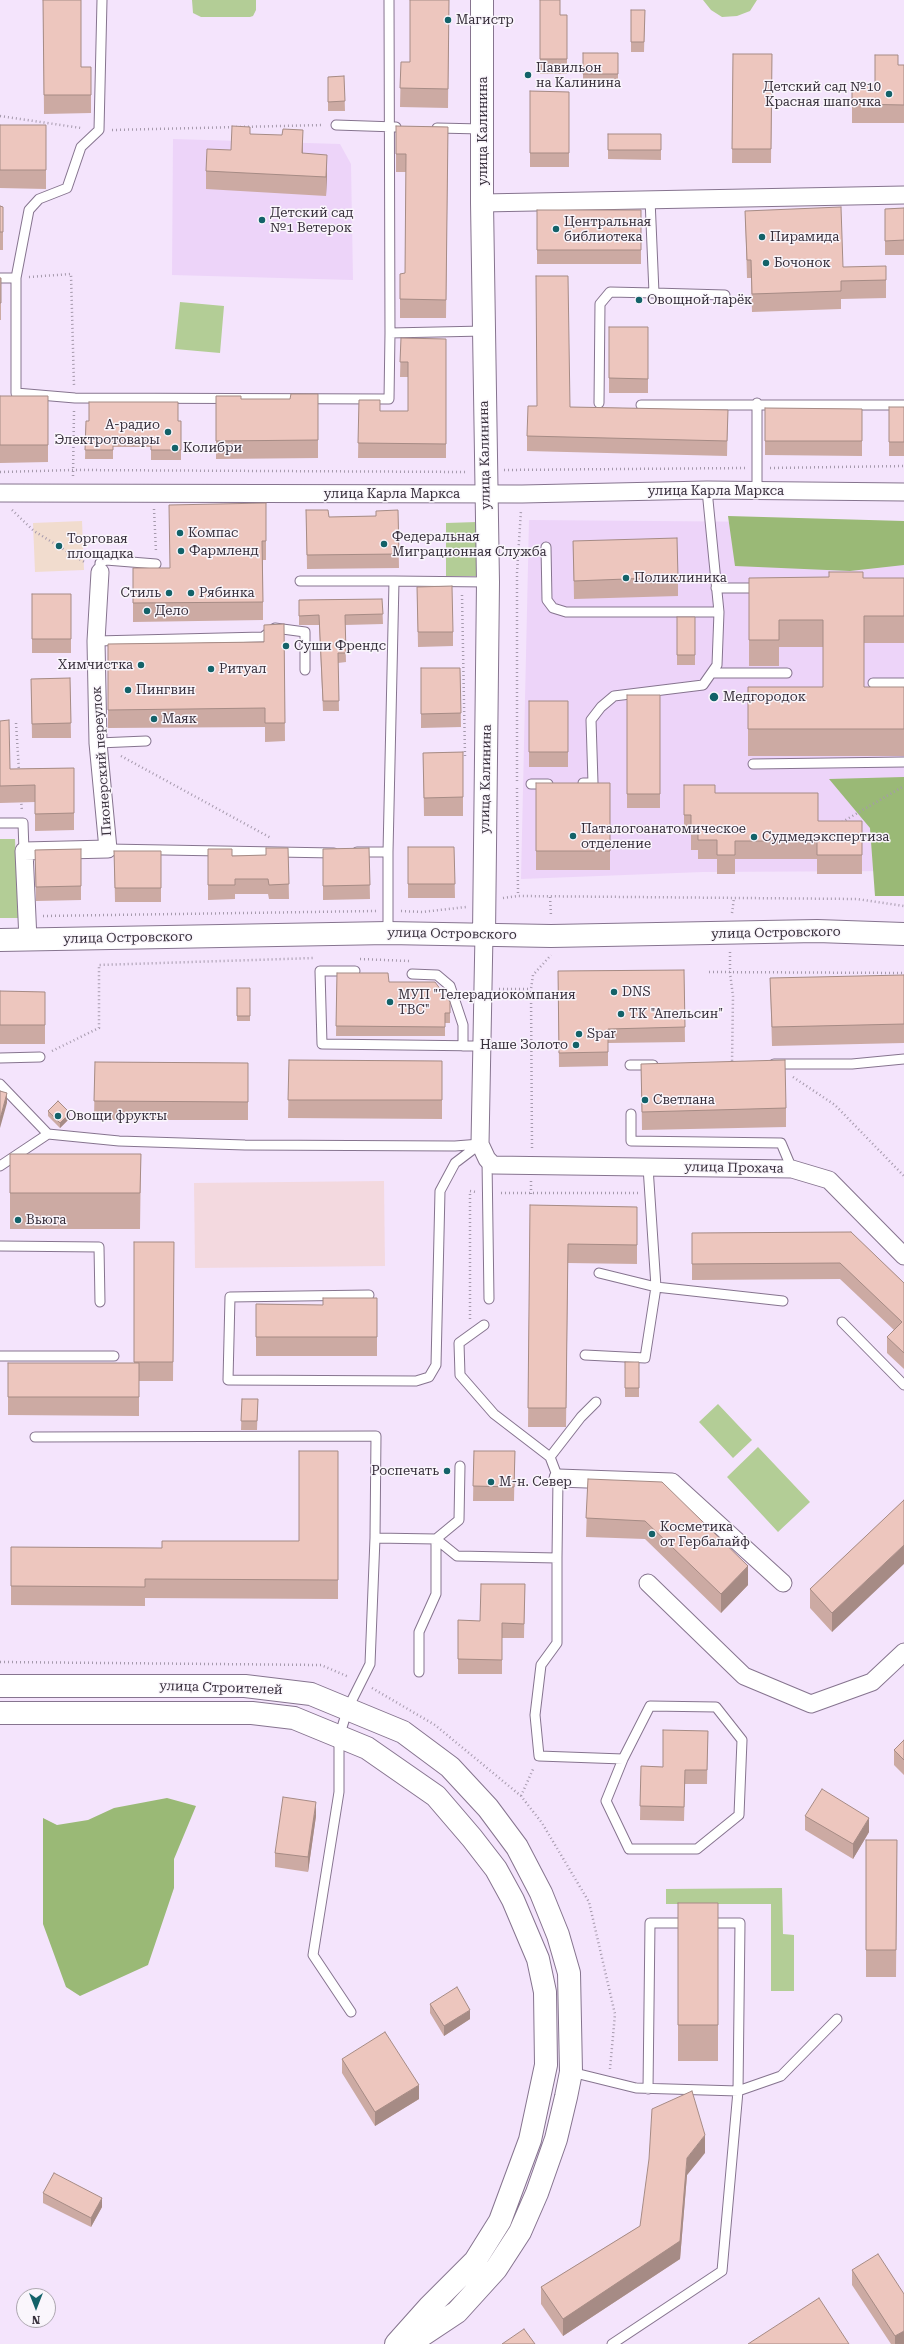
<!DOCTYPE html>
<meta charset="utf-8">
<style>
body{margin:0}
#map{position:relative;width:904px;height:2344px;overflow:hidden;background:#f4e4fc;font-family:"Roboto Serif",serif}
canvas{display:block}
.north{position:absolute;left:16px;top:2288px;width:40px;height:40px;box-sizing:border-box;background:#faf6fc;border:1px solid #aca6af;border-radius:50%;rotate:180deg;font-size:11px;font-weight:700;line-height:16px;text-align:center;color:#372f3b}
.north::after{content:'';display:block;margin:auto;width:14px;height:18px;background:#136269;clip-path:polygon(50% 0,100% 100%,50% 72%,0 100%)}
</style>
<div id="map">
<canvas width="904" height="2344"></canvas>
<div class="north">N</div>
</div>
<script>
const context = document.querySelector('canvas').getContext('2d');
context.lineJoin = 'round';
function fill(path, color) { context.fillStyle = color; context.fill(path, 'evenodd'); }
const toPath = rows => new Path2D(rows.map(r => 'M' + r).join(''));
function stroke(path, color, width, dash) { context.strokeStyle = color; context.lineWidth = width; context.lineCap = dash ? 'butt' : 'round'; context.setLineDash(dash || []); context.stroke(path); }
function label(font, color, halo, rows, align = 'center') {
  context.font = font + ' "Roboto Serif",serif'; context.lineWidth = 3; context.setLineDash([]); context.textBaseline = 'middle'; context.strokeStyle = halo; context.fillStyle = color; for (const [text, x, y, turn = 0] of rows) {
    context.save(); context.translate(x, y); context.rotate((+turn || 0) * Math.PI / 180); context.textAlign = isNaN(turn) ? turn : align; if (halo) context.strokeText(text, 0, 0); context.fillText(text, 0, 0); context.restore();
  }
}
fill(toPath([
 [82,521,84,570,35,572,33,523]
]), '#f1dcce');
fill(toPath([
 [384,1181,385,1266,195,1268,194,1183]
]), '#f3d9df');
fill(toPath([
 [173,139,340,144,351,164,353,280,172,275],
 [529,520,904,523,904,873,898,871,703,872,521,879]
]), '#edd4f9');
fill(toPath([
 [192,0,256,0,256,10,253,16,250,17,201,17,193,13],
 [703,0,757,0,750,11,737,16,722,17,711,10],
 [180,302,224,306,220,353,175,349],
 [477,522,477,576,446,576,446,523],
 [0,839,15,839,18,918,0,918],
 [718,1404,752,1440,733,1458,699,1422],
 [758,1447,810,1502,778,1532,727,1477],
 [782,1888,783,1934,794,1935,794,1991,771,1991,771,1904,666,1904,666,1889]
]), '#b3cd96');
fill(toPath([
 [728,516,904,521,904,565,850,571,735,566],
 [904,777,904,896,875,896,870,828,829,779],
 [167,1798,196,1806,174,1859,174,1888,148,1965,80,1996,66,1987,43,1924,43,1818,57,1825,88,1820,114,1808]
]), '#9ab976');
const lane = toPath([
 [389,0,390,333,484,331],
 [336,125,396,127],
 [437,128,482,129],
 [0,278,16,278,29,210,39,199,67,188,81,147,99,130,102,0],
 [16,278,16,393,75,398,389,399,390,333],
 [654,293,725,295],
 [599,403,600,304,610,292,654,293,650,199],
 [757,403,757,490],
 [641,405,904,405],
 [546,547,547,600,553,608,566,612,719,612],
 [100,572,100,563,106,560,156,564],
 [300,581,394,581],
 [716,588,760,588],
 [96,641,263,637,275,628,305,632,305,670],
 [712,673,787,673],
 [873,683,904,683],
 [98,743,146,741],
 [753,764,904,762],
 [583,783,593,783,591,720,601,707,614,696,703,685,717,665,719,612,707,490],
 [531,784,548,784],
 [0,823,23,823,24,851],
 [108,849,334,853],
 [357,852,388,852],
 [388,933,388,852,394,581,488,582],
 [355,971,320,971,322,1044,483,1046],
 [412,974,437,975,450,986,463,1025,463,1046],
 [0,1058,40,1057],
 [774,1064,852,1064,904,1059],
 [630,1065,653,1065],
 [0,1084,48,1134,119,1141,245,1145,455,1146,480,1144],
 [631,1114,631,1141,781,1143,792,1169],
 [487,1160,489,1299],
 [0,1166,48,1134],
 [0,1246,99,1247,100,1302],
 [599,1273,656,1287,783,1301],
 [369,1295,230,1297,228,1380,416,1381,429,1377,436,1365,440,1191,455,1163,480,1144],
 [842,1322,904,1385],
 [484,1325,459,1343,460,1375,494,1414,550,1457],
 [585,1355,645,1358,656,1287,648,1167],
 [0,1356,114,1356],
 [35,1437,376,1436,375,1538],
 [557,1558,557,1643,541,1665,535,1715,539,1756,623,1759,650,1706,716,1707,742,1740,739,1815,697,1849,629,1849,606,1801,623,1759],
 [419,1672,419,1632,436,1594,436,1539,459,1520,460,1466],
 [707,1923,740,1923,738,2091,781,2076,837,2019],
 [351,2012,313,1955,339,1792,339,1737,348,1708,370,1664,375,1538,436,1539,457,1556,557,1558,558,1478,550,1457,581,1417,596,1402],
 [571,2072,636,2088,738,2091,722,2271,612,2344],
 [648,2089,650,1923,690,1923]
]);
const street = toPath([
 [482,203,904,195],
 [0,493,522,494,707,490,904,492],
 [484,934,480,1144,487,1159,493,1165,792,1169,829,1180,904,1256],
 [28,940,24,851,108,849,98,743,96,641,100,572],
 [558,1478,672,1482,783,1583],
 [648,1583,744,1676,811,1704,872,1682,904,1652]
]);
const secondary = toPath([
 [482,0,482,203,488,582,484,934],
 [0,940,388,933,551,936,817,931,904,934],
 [0,1686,245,1686,311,1694,403,1732,450,1767,488,1808,517,1847,541,1893,558,1935,569,1973,571,2072,566,2097,556,2139,537,2193,520,2232,496,2269,457,2312,409,2344],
 [0,1713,252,1713,294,1718,367,1748,436,1796,472,1838,496,1869,513,1900,538,1959,545,1992,546,2065,530,2140,500,2221,475,2261,429,2307,396,2344]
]);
stroke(lane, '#86748f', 11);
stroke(street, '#86748f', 19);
stroke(secondary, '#86748f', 24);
stroke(toPath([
 [0,116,81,128],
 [112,130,323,125],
 [29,277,71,274,74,386],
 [770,468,904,466],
 [504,470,745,468],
 [0,472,73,470,467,472],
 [73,476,74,411],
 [154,509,156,552],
 [12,510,34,531,86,563],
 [462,595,465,756],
 [16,723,19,771],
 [121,756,271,838],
 [517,781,517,573,521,510],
 [517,788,518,896],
 [21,800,22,811],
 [842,822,904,786],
 [550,897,551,916],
 [503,898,518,896,857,899,904,906],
 [401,911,422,912,466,907],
 [732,913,734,898],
 [43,916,376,911],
 [730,952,730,973,733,996,732,1064],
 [360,959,409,961],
 [709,972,904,973],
 [499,989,531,989],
 [52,1051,99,1028,99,965,315,958],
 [793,1077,835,1105,904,1176],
 [532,1148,531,989,533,975,551,955],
 [531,1181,531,1194],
 [501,1193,638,1193],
 [470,1319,470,1191,476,1192],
 [0,1662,321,1665,349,1677],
 [372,1688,435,1725,521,1796,542,1823,589,1902,615,2014,610,2069],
 [521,1796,534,1767]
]), '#a599ac', 2.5, [1, 3]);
stroke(lane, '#fff', 9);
stroke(street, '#fff', 17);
stroke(secondary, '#fff', 22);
fill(toPath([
 [43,0,81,67,91,67,91,113,44,114],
 [449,0,448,108,400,107,401,62,410,62],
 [540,0,560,15,567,15,567,74,540,74],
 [631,10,645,10,644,52,631,52],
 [583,53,618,53,618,84,583,83],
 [733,54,772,54,771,163,732,163],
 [898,65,904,65,904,123,852,123,852,85,875,85],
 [344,76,345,111,328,111,328,77],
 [530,91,569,92,569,167,530,167],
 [0,125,46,125,46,189,0,188],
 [396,126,448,127,446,318,400,318,400,274,405,273,406,172,396,172],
 [250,134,303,153,327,173,326,196,206,189,206,171,231,150],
 [608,134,661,134,661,160,608,159],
 [0,206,3,207,3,250,0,250],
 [904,208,904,255,885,255,885,209],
 [537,210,641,210,641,264,537,264],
 [745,211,843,267,886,280,886,298,841,299,841,309,752,312,751,278,747,278],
 [0,278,1,278,1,320,0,320],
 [609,327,648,327,648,393,609,393],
 [401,338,446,339,446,458,358,458,359,400,380,411,408,411,408,377,400,377],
 [318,394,318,458,216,459,216,396,241,399,290,399],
 [0,396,48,396,48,462,0,463],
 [570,407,728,410,727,456,527,451,527,436],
 [889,407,904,407,904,456,889,456],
 [765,408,862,409,862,456,765,455],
 [86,421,181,421,181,460,151,460,151,447,113,447,113,459,85,459],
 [266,503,266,560,263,560,263,620,133,622,133,568,170,568],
 [306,510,329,517,376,516,398,510,399,568,307,569],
 [573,541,678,577,678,596,574,599],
 [749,578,904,578,904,643,864,643,864,687,904,687,904,756,748,756,748,687,823,687,823,647,779,647,779,666,749,666],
 [417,587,453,632,453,646,418,647],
 [32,594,71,594,71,653,32,653],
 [382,599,383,624,345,625,346,662,338,663,339,711,323,711,319,625,299,625,299,600],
 [677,617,695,617,695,665,677,665],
 [284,624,285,741,265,742,265,727,108,728,108,644,264,642],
 [421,668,460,668,461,727,421,728],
 [70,678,71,738,32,738,31,679],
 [627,695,660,695,660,808,627,808],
 [529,701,568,701,568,767,529,767],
 [0,721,10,769,74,768,74,830,35,831,35,802,0,803],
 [463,752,463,816,424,816,423,753],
 [536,783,610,783,610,870,536,870],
 [684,785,715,793,818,821,862,821,862,874,817,874,817,859,735,859,735,874,717,874,717,859,698,859,698,850,691,850,691,834,684,834],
 [408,847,454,847,455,898,408,898],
 [288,848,289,899,269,899,268,894,235,894,235,899,208,900,208,849,232,856,266,855],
 [369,848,370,899,323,900,323,849],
 [81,849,81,900,36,901,35,850],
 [114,851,161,851,161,902,115,902],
 [684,970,685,1042,608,1043,608,1066,559,1067,558,971],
 [337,973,389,982,450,1002,450,1023,445,1023,445,1036,336,1036],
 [770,978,904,995,904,1043,772,1046],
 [237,988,250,988,250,1021,237,1021],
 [0,991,45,992,45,1044,0,1044],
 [289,1060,442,1061,442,1119,288,1118],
 [95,1062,248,1063,248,1120,94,1120],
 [641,1064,786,1108,786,1127,642,1130],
 [48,1111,70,1118,60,1128,48,1116],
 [10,1154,141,1154,140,1229,10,1229],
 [530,1205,637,1207,637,1264,568,1263,566,1427,528,1427],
 [851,1232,904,1283,904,1369,887,1353,887,1337,894,1330,840,1279,692,1280,692,1233],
 [134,1242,174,1242,173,1381,139,1381,139,1416,8,1415,8,1363,134,1363],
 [377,1298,377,1356,256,1356,256,1304,323,1305],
 [625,1362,639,1362,639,1397,625,1397],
 [242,1399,258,1399,257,1430,241,1430],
 [338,1451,338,1599,145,1598,145,1606,11,1605,11,1547,162,1548,299,1541],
 [474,1451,515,1451,514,1501,473,1501],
 [588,1479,748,1585,721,1613,645,1539,586,1537],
 [904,1500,832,1632,810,1608,810,1589],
 [525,1584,524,1638,502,1638,502,1674,458,1674,458,1620,480,1621],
 [708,1731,707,1784,685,1784,684,1821,640,1820,641,1766,663,1767],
 [904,1740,904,1775,894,1765,894,1750],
 [316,1816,308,1872,275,1867,275,1853],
 [805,1816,869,1832,853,1859,805,1830],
 [866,1840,897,1840,896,1977,866,1977],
 [678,1903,718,1903,718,2061,678,2061],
 [430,2004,470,2019,444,2036,430,2013],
 [342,2059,419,2099,375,2126,342,2073],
 [705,2153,687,2175,680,2259,563,2336,541,2304,541,2287,640,2226],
 [43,2193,102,2207,91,2227,43,2203],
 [852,2270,904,2344,891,2344,852,2285]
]), '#ccaaa3');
fill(toPath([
 [303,130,303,149,302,172,302,153],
 [327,155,327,173,326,196,326,177],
 [7,1093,7,1103,0,1128,0,1119],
 [70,1113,70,1118,60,1128,60,1123],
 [904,1545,904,1564,832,1632,832,1613],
 [748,1566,748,1585,721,1613,721,1594],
 [316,1802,316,1816,308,1872,308,1857],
 [869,1818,869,1832,853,1859,853,1844],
 [470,2010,470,2019,444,2036,444,2026],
 [419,2085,419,2099,375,2126,375,2112],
 [705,2135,705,2153,687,2175,680,2259,563,2336,563,2319,680,2241,687,2158],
 [102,2198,102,2207,91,2227,91,2218],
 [904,2331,904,2344,895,2344,895,2336]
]), '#a68b85');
const building = toPath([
 [43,0,81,0,81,67,91,67,91,95,44,95,43,0],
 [410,0,449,0,448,89,400,88,401,62,410,62,410,0],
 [540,0,560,0,560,15,567,15,567,59,540,59,540,0],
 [631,10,645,10,644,42,631,42,631,10],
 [583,53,618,53,618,74,583,74,583,53],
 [733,54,772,54,771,149,732,149,733,54],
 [875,55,898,55,898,65,904,65,904,105,852,104,852,85,875,85,875,55],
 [344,76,345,101,328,102,328,77,344,76],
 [530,91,569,92,569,153,530,153,530,91],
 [0,125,46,125,46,170,0,170,0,125],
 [232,126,250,127,250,134,282,135,283,129,303,130,302,153,327,155,326,177,206,171,207,149,231,150,232,126],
 [396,126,448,127,446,300,400,299,400,274,405,273,406,154,396,154,396,126],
 [608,134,661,134,661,150,608,150,608,134],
 [0,206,3,207,3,232,0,232,0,206],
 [841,207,843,267,886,266,886,280,841,281,841,291,752,294,751,260,747,260,745,211,841,207],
 [904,208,904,240,885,241,885,209,904,208],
 [537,210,641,210,641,250,537,250,537,210],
 [536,276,568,276,570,407,728,410,727,441,527,436,528,406,537,406,536,276],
 [0,278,1,278,1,303,0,303,0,278],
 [609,327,648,327,648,379,609,378,609,327],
 [401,338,446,339,446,444,358,443,359,400,380,400,380,411,408,411,408,362,400,362,401,338],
 [291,394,318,394,318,440,216,441,216,396,241,396,241,399,290,399,291,394],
 [0,396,48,396,48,445,0,445,0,396],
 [89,402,178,402,178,421,181,421,181,450,151,450,151,437,113,437,113,450,85,450,86,421,89,421,89,402],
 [889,407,904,407,904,442,889,442,889,407],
 [765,408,862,409,862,441,765,441,765,408],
 [266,503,266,541,262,541,263,602,133,603,133,568,170,568,169,505,266,503],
 [306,510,328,510,329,517,376,516,376,511,398,510,399,554,307,555,306,510],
 [677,538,678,577,574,581,573,541,677,538],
 [829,572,863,572,863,578,904,578,904,616,864,616,864,687,904,687,904,729,748,729,748,687,823,687,823,620,779,620,779,640,749,640,749,578,829,577,829,572],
 [452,586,453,632,418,632,417,587,452,586],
 [32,594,71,594,71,639,32,639,32,594],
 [382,599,383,614,345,615,346,653,338,653,339,701,323,701,319,615,299,616,299,600,382,599],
 [677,617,695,617,695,655,677,655,677,617],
 [284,624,285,723,265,723,265,708,108,710,108,644,264,642,264,625,284,624],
 [421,668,460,668,461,713,421,714,421,668],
 [70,678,71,723,32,724,31,679,70,678],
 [627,695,660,695,660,794,627,794,627,695],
 [529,701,568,701,568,752,529,752,529,701],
 [9,720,10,769,74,768,74,813,35,814,35,785,0,786,0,721,9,720],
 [463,752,463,797,424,798,423,753,463,752],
 [536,783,610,783,610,851,536,851,536,783],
 [684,785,715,785,715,793,818,793,818,821,862,821,862,855,817,855,817,841,735,841,735,855,717,855,717,840,698,840,698,831,691,831,691,815,684,815,684,785],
 [408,847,454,847,455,884,408,884,408,847],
 [266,848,288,848,289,884,269,885,268,879,235,879,235,885,208,885,208,849,232,849,232,856,266,855,266,848],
 [369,848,370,885,323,886,323,849,369,848],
 [81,849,81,886,36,887,35,850,81,849],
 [114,851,161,851,161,888,115,888,114,851],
 [684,970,685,1027,608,1029,608,1052,559,1053,558,971,684,970],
 [337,973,388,973,389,982,435,982,450,1002,450,1013,445,1013,445,1027,336,1026,337,973],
 [904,975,904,1024,772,1027,770,978,904,975],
 [237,988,250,988,250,1016,237,1016,237,988],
 [0,991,45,992,45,1025,0,1025,0,991],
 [289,1060,442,1061,442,1100,288,1100,289,1060],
 [785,1060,786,1108,642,1112,641,1064,785,1060],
 [95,1062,248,1063,248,1102,94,1101,95,1062],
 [0,1091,7,1093,0,1119,0,1091],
 [58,1101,70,1113,60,1123,48,1111,58,1101],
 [10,1154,141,1154,140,1193,10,1193,10,1154],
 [530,1205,637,1207,637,1245,568,1244,566,1408,528,1408,530,1205],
 [851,1232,904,1283,904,1353,887,1337,902,1322,840,1263,692,1264,692,1233,851,1232],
 [134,1242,174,1242,173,1362,134,1362,134,1242],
 [323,1298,377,1298,377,1337,256,1337,256,1304,323,1305,323,1298],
 [625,1362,639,1362,639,1388,625,1388,625,1362],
 [8,1363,139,1363,139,1397,8,1397,8,1363],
 [242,1399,258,1399,257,1421,241,1421,242,1399],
 [299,1451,338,1451,338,1580,145,1579,145,1587,11,1586,11,1547,162,1548,162,1541,299,1541,299,1451],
 [474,1451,515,1451,514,1487,473,1486,474,1451],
 [588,1479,662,1482,748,1566,721,1594,645,1521,586,1518,588,1479],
 [904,1500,904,1545,832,1613,810,1589,904,1500],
 [481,1584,525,1584,524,1624,502,1623,502,1660,458,1659,458,1620,480,1621,481,1584],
 [663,1730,708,1731,707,1770,685,1770,684,1807,640,1806,641,1766,663,1767,663,1730],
 [904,1740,904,1760,894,1750,904,1740],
 [822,1789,869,1818,853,1844,805,1816,822,1789],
 [283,1797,316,1802,308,1857,275,1853,283,1797],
 [866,1840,897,1840,896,1950,866,1950,866,1840],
 [678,1903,718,1903,718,2025,678,2025,678,1903],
 [457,1987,470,2010,444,2026,430,2004,457,1987],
 [385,2032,419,2085,375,2112,342,2059,385,2032],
 [692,2091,705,2135,687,2158,680,2241,563,2319,541,2287,640,2226,649,2159,652,2109,692,2091],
 [54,2173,102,2198,91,2218,43,2193,54,2173],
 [878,2254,904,2294,904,2331,895,2336,852,2270,878,2254],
 [819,2298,849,2344,748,2344,819,2298],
 [524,2329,535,2344,502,2344,524,2329]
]);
fill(building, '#edc6be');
stroke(building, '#a68b85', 1);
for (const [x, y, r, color] of [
 [448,20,4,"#136269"],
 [528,75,4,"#136269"],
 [889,94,4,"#136269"],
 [262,220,4,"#136269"],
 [556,229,4,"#136269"],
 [762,237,4,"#136269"],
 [766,263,4,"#136269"],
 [639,300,4,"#136269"],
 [168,432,4,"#136269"],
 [175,448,4,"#136269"],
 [180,533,4,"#136269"],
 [384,544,4,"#136269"],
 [59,546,4,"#136269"],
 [181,551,4,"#136269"],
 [626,578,4,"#136269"],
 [169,593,4,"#136269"],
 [191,593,4,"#136269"],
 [147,611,4,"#136269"],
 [286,646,4,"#136269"],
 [141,665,4,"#136269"],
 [211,669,4,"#136269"],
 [128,690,4,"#136269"],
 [714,697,5,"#136269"],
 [154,719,4,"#136269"],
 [573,836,4,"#136269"],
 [754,837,4,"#136269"],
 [614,992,4,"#136269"],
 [390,1002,4,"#136269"],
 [621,1014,4,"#136269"],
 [579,1034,4,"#136269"],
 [576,1045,4,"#136269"],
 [645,1100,4,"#136269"],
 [58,1116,4,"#136269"],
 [18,1220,4,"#136269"],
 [447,1471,4,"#136269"],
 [491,1482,4,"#136269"],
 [652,1534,4,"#136269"]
]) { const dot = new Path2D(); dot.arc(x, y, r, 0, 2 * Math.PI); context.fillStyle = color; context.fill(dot); stroke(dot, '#faf6fc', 1.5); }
label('13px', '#372f3b', '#faf6fc', [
 ["Магистр",456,20],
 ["Павильон",536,68],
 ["на Калинина",536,83],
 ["Детский сад №10",881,87,"right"],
 ["Красная шапочка",881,102,"right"],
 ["Детский сад",270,213],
 ["№1 Ветерок",270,228],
 ["Центральная",564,222],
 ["библиотека",564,237],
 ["Пирамида",770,237],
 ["Бочoнок",774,263],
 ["Овощной ларёк",647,300],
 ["А-радио",160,425,"right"],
 ["Электротовары",160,440,"right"],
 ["Колибри",183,448],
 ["Компас",188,533],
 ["Федеральная",392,537],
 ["Миграционная Служба",392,552],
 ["Торговая",67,539],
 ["площадка",67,554],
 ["Фармленд",189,551],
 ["Поликлиника",634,578],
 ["Стиль",161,593,"right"],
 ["Рябинка",199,593],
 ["Дело",155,611],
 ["Суши Френдс",294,646],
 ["Химчистка",133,665,"right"],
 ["Ритуал",219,669],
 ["Пингвин",136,690],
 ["Медгородок",723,697],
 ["Маяк",162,719],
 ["Паталогоанатомическое",581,829],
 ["отделение",581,844],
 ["Судмедэкспертиза",762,837],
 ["DNS",622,992],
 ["МУП \"Телерадиокомпания",398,995],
 ["ТВС\"",398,1010],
 ["ТК \"Апельсин\"",629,1014],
 ["Spar",587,1034],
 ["Наше Золото",568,1045,"right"],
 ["Светлана",653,1100],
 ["Овощи фрукты",66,1116],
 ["Вьюга",26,1220],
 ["Роспечать",439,1471,"right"],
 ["М-н. Север",499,1482],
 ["Косметика",660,1527],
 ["от Гербалайф",660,1542]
], 'left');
label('13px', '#372f3b', '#faf6fc', [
 ["улица Калинина",483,131,-90],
 ["улица Калинина",485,455,-91],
 ["улица Карла Маркса",716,491],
 ["улица Карла Маркса",392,494],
 ["Пионерский переулок",102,761,-94],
 ["улица Калинина",486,779,-89],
 ["улица Островского",776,933,-1],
 ["улица Островского",452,934,1],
 ["улица Островского",128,938,-1],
 ["улица Прохача",734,1168,1],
 ["улица Строителей",221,1688,2]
]);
</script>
